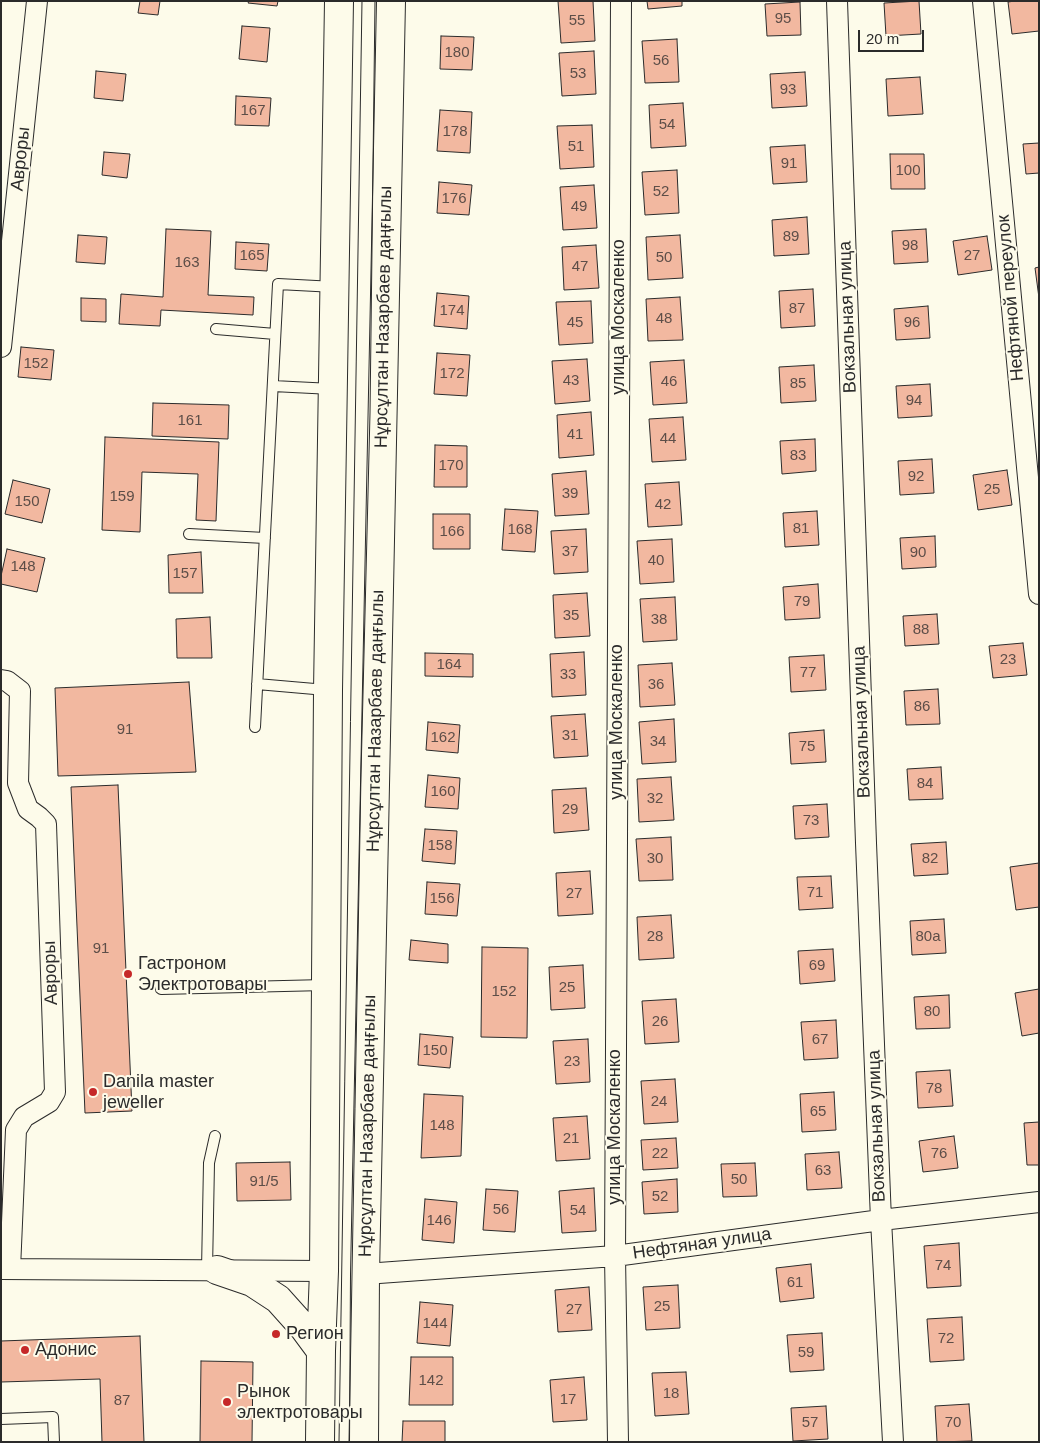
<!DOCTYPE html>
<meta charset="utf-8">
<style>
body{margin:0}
#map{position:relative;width:1040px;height:1443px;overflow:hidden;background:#fdfbea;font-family:Helvetica,sans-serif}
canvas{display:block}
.frame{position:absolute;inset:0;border:2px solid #2b2b2b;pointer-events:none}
.scale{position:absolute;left:858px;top:30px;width:66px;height:22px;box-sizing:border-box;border:2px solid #2b2b2b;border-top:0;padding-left:6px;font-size:15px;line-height:18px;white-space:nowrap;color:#2b2b2b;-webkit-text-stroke:4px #fdfbea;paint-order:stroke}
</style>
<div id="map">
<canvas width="1040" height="1443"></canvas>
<div class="frame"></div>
<div class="scale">20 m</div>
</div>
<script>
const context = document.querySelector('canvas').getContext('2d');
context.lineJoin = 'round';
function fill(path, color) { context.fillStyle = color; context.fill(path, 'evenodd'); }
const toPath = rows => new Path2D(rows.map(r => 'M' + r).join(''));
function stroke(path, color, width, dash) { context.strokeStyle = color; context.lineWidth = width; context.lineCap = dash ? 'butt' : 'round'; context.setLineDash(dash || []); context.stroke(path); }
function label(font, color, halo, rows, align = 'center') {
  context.font = font + ' Helvetica,sans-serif'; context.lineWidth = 4; context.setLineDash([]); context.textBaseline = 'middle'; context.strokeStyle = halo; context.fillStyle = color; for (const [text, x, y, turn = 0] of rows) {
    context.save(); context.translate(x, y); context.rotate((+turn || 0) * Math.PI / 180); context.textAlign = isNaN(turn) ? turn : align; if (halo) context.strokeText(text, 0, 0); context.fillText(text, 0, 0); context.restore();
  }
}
const building = toPath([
 [140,1,160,1,158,15,138,13,140,1],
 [249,1,278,1,277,6,248,3,249,1],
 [558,1,593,1,595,41,561,43,558,1],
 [647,1,682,1,682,6,648,9,647,1],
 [919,1,921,34,886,36,884,3,919,1],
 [1015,1,1039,1,1039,31,1012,34,1008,2,1015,1],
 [800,2,801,35,767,36,765,4,800,2],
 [242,26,270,28,267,62,239,59,242,26],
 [441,36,474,37,472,70,440,69,441,36],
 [677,39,679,82,645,83,642,41,677,39],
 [594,51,596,94,562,96,559,53,594,51],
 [96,71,126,74,123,101,94,98,96,71],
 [805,72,807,106,772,108,770,74,805,72],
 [920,77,923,114,888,116,886,79,920,77],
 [236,96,271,98,269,126,235,125,236,96],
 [683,103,686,146,651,148,649,105,683,103],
 [440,110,472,112,470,153,437,151,440,110],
 [592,125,594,167,560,169,557,126,592,125],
 [1039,143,1039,173,1026,174,1023,144,1039,143],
 [805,145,807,182,773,184,770,147,805,145],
 [104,152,130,154,127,178,102,175,104,152],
 [890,154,924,154,925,189,891,189,890,154],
 [677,170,679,213,645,215,642,172,677,170],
 [439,182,472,185,469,215,437,213,439,182],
 [594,185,597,228,563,230,560,187,594,185],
 [807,217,809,254,774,256,772,220,807,217],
 [166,229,211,231,208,295,254,297,253,315,161,310,160,326,119,324,121,294,163,297,166,229],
 [926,229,928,262,894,264,892,231,926,229],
 [78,235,107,237,105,264,76,262,78,235],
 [680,235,683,278,648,280,646,237,680,235],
 [987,236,992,270,958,275,953,241,987,236],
 [236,242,269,244,267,271,235,269,236,242],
 [596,245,599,288,564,290,562,247,596,245],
 [1039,267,1039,298,1035,268,1039,267],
 [813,289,815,326,781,328,779,291,813,289],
 [437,293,469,296,467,329,434,326,437,293],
 [680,297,683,340,648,341,646,299,680,297],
 [81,298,106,299,106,322,81,321,81,298],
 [591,301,593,343,559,345,556,302,591,301],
 [928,306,930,338,896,340,894,309,928,306],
 [21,347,54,350,51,380,18,377,21,347],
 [437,353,470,355,467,396,434,394,437,353],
 [587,359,590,401,555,404,552,361,587,359],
 [684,360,687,403,653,405,650,362,684,360],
 [814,365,816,401,781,403,779,367,814,365],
 [930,384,932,416,898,418,896,386,930,384],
 [153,403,229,405,228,439,152,436,153,403],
 [591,412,594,455,559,458,557,415,591,412],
 [683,417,686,460,652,462,649,419,683,417],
 [105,437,219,442,216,521,196,520,198,474,142,472,140,532,102,530,105,437],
 [815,439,816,471,782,474,780,441,815,439],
 [435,445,467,446,467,487,434,487,435,445],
 [932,459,934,493,900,495,898,461,932,459],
 [1007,470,1012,505,978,510,973,475,1007,470],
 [586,471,589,514,555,516,552,474,586,471],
 [13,480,50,489,42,523,5,514,13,480],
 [679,482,682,525,648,527,645,484,679,482],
 [505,509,538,511,535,552,502,550,505,509],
 [817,511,819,545,785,547,783,513,817,511],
 [433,514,470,514,470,549,433,549,433,514],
 [586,529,588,572,554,574,551,531,586,529],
 [935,536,936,567,902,569,900,538,935,536],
 [672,539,674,582,640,584,637,541,672,539],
 [7,549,45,558,37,592,1,584,1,576,7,549],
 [201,552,203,593,169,593,168,555,201,552],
 [818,584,820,618,785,620,783,587,818,584],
 [587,593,590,636,555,638,553,595,587,593],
 [675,597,677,640,643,642,640,599,675,597],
 [937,614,939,644,905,646,903,616,937,614],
 [210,617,212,658,177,658,176,619,210,617],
 [1023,643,1027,675,993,678,989,646,1023,643],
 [584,652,586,695,552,697,550,654,584,652],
 [425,653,473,654,473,677,425,676,425,653],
 [824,655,826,690,791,692,789,657,824,655],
 [672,663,675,705,640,707,638,665,672,663],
 [189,682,196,772,58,776,55,688,189,682],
 [938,689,940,724,906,725,904,691,938,689],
 [585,714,588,756,554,758,551,716,585,714],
 [674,719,676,762,642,764,639,722,674,719],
 [428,722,460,725,458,753,426,750,428,722],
 [824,730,826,762,791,764,789,733,824,730],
 [941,767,943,799,909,800,907,769,941,767],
 [428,775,460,778,458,809,425,807,428,775],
 [671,777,674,820,639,822,637,779,671,777],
 [118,785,132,1111,85,1113,71,787,118,785],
 [586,788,589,830,554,833,552,790,586,788],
 [827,804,829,837,795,839,793,806,827,804],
 [425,829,457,831,455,864,422,861,425,829],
 [671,837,673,880,639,881,636,839,671,837],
 [946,842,948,874,914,876,911,844,946,842],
 [1039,863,1039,907,1016,910,1010,867,1039,863],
 [590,871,593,914,558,916,556,873,590,871],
 [831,876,833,908,799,910,797,877,831,876],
 [427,882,460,884,457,916,425,914,427,882],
 [671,915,674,958,639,960,637,917,671,915],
 [944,919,946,953,912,955,910,921,944,919],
 [411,940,448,944,448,963,409,960,411,940],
 [482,947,528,948,527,1038,481,1037,482,947],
 [833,949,835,981,800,984,798,951,833,949],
 [583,965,585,1008,551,1010,549,967,583,965],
 [1039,989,1039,1033,1022,1036,1015,993,1039,989],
 [949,995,950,1028,916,1029,914,997,949,995],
 [676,999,679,1042,645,1044,642,1001,676,999],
 [836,1020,838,1058,804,1060,801,1022,836,1020],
 [420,1034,453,1037,450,1068,418,1065,420,1034],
 [588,1039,590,1082,556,1084,553,1041,588,1039],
 [950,1070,953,1106,918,1108,916,1072,950,1070],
 [675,1079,678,1122,644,1124,641,1081,675,1079],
 [834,1092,836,1130,802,1132,800,1094,834,1092],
 [424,1094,463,1096,461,1156,421,1158,424,1094],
 [587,1116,590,1159,556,1161,553,1118,587,1116],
 [1039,1122,1039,1165,1027,1165,1024,1123,1039,1122],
 [954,1136,958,1168,923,1172,919,1141,954,1136],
 [676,1138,678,1168,643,1170,641,1140,676,1138],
 [839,1152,842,1188,807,1190,805,1154,839,1152],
 [290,1162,291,1200,237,1201,236,1163,290,1162],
 [755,1163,757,1196,723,1197,721,1164,755,1163],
 [677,1179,678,1212,644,1214,642,1182,677,1179],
 [594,1188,596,1231,562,1233,559,1191,594,1188],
 [486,1189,518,1191,515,1232,483,1230,486,1189],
 [425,1199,457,1202,454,1243,422,1240,425,1199],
 [959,1243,961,1286,927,1288,924,1246,959,1243],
 [811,1264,814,1298,780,1302,776,1268,811,1264],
 [678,1285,680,1328,646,1330,643,1287,678,1285],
 [589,1287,592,1330,558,1332,555,1290,589,1287],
 [420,1302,453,1305,450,1346,417,1343,420,1302],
 [962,1317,964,1360,930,1362,927,1319,962,1317],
 [822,1333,824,1370,790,1372,787,1335,822,1333],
 [140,1336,144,1442,102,1442,100,1379,1,1382,1,1341,140,1336],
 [411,1357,453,1357,453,1405,409,1405,411,1357],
 [201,1361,253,1362,252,1442,200,1442,201,1361],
 [686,1372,689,1414,655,1416,652,1373,686,1372],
 [584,1377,587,1420,553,1422,550,1380,584,1377],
 [969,1404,972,1441,937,1442,935,1406,969,1404],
 [826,1406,828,1439,793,1441,791,1408,826,1406],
 [403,1421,445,1421,445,1442,402,1442,403,1421]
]);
fill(building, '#f2b8a0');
stroke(building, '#2b2b2b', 1);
const lane = toPath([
 [216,329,275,334],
 [273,386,332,389],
 [189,534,265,538],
 [257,684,326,690],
 [255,727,278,284,335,287],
 [161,989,325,985],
 [207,1270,209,1163,215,1136],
 [1,1419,53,1417,54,1442]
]);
const street = toPath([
 [837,1,866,843,881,1220,893,1442],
 [983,1,1039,594],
 [1,347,37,1],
 [1,680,7,681,20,691,18,783,28,809,39,817,46,824,55,1092,49,1102,24,1117,16,1130,10,1269],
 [1,1269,324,1271],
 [365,1274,615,1256,881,1220,1039,1202],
 [618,1442,615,1256,621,1]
]);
const primary = toPath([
 [217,1270,252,1282,278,1299,304,1328,321,1351],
 [320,1442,321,1351,324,1271,328,690,339,1],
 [364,1442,365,1274,391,1]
]);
stroke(lane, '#2b2b2b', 12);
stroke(street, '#2b2b2b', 22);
stroke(primary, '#2b2b2b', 30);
stroke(lane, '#fdfbea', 10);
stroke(street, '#fdfbea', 20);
stroke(primary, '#fdfbea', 28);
stroke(toPath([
 [339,1442,362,1],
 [349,1442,361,774,370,413,375,1]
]), '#2b2b2b', 1);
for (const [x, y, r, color] of [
 [128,974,5,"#c62828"],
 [93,1092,5,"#c62828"],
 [276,1334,5,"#c62828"],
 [25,1350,5,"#c62828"],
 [227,1402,5,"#c62828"]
]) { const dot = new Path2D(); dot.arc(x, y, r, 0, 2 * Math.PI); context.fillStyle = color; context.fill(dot); stroke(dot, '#fdfbea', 2); }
label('15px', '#5d4e48', null, [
 ["95",783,19],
 ["55",577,21],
 ["180",457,53],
 ["56",661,61],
 ["53",578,74],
 ["93",788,90],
 ["167",253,111],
 ["54",667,125],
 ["178",455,132],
 ["51",576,147],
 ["91",789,164],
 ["100",908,171],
 ["52",661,192],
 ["176",454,199],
 ["49",579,207],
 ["89",791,237],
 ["98",910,246],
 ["165",252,256],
 ["27",972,256],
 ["50",664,258],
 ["163",187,263],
 ["47",580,267],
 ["87",797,309],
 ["174",452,311],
 ["48",664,319],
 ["45",575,323],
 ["96",912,323],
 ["152",36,364],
 ["172",452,374],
 ["43",571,381],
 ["46",669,382],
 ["85",798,384],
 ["94",914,401],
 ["161",190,421],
 ["41",575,435],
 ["44",668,439],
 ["83",798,456],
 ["170",451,466],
 ["92",916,477],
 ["25",992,490],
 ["39",570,494],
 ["159",122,497],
 ["150",27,502],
 ["42",663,505],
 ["81",801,529],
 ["168",520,530],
 ["166",452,532],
 ["37",570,552],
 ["90",918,553],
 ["40",656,561],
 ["148",23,567],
 ["157",185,574],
 ["79",802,602],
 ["35",571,616],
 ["38",659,620],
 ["88",921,630],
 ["23",1008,660],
 ["164",449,665],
 ["77",808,673],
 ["33",568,675],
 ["36",656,685],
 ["86",922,707],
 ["91",125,730],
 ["31",570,736],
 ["162",443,738],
 ["34",658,742],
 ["75",807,747],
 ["84",925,784],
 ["160",443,792],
 ["32",655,799],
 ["29",570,810],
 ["73",811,821],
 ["158",440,846],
 ["30",655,859],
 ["82",930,859],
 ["71",815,893],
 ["27",574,894],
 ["156",442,899],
 ["28",655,937],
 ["80а",928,937],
 ["91",101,949],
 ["69",817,966],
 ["25",567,988],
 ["152",504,992],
 ["80",932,1012],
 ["26",660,1022],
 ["67",820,1040],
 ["150",435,1051],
 ["23",572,1062],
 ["78",934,1089],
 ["24",659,1102],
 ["65",818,1112],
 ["148",442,1126],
 ["21",571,1139],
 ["22",660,1154],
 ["76",939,1154],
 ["63",823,1171],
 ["50",739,1180],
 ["91/5",264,1182],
 ["52",660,1197],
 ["56",501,1210],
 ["54",578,1211],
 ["146",439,1221],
 ["74",943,1266],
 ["61",795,1283],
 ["25",662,1307],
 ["27",574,1310],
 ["144",435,1324],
 ["72",946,1339],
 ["59",806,1353],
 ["142",431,1381],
 ["18",671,1394],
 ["17",568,1400],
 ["87",122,1401],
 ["57",810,1423],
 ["70",953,1423]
]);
label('18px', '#2b2b2b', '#fdfbea', [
 ["Авроры",21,159,-84],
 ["Нефтяной переулок",1011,298,-95],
 ["Нұрсұлтан Назарбаев даңғылы",384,317,-89],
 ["улица Москаленко",619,317,-90],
 ["Вокзальная улица",848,317,-92],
 ["Нұрсұлтан Назарбаев даңғылы",376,721,-89],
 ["улица Москаленко",617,722,-90],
 ["Вокзальная улица",862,722,-92],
 ["Авроры",51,973,-92],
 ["Нұрсұлтан Назарбаев даңғылы",368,1126,-89],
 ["Вокзальная улица",877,1126,-92],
 ["улица Москаленко",615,1127,-90],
 ["Нефтяная улица",702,1244,-8]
]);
label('18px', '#2b2b2b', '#fdfbea', [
 ["Гастроном",138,964],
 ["Электротовары",138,985],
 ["Danila master",103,1082],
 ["jeweller",103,1103],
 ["Регион",286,1334],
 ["Адонис",35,1350],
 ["Рынок",237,1392],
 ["электротовары",237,1413]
], 'left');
</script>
